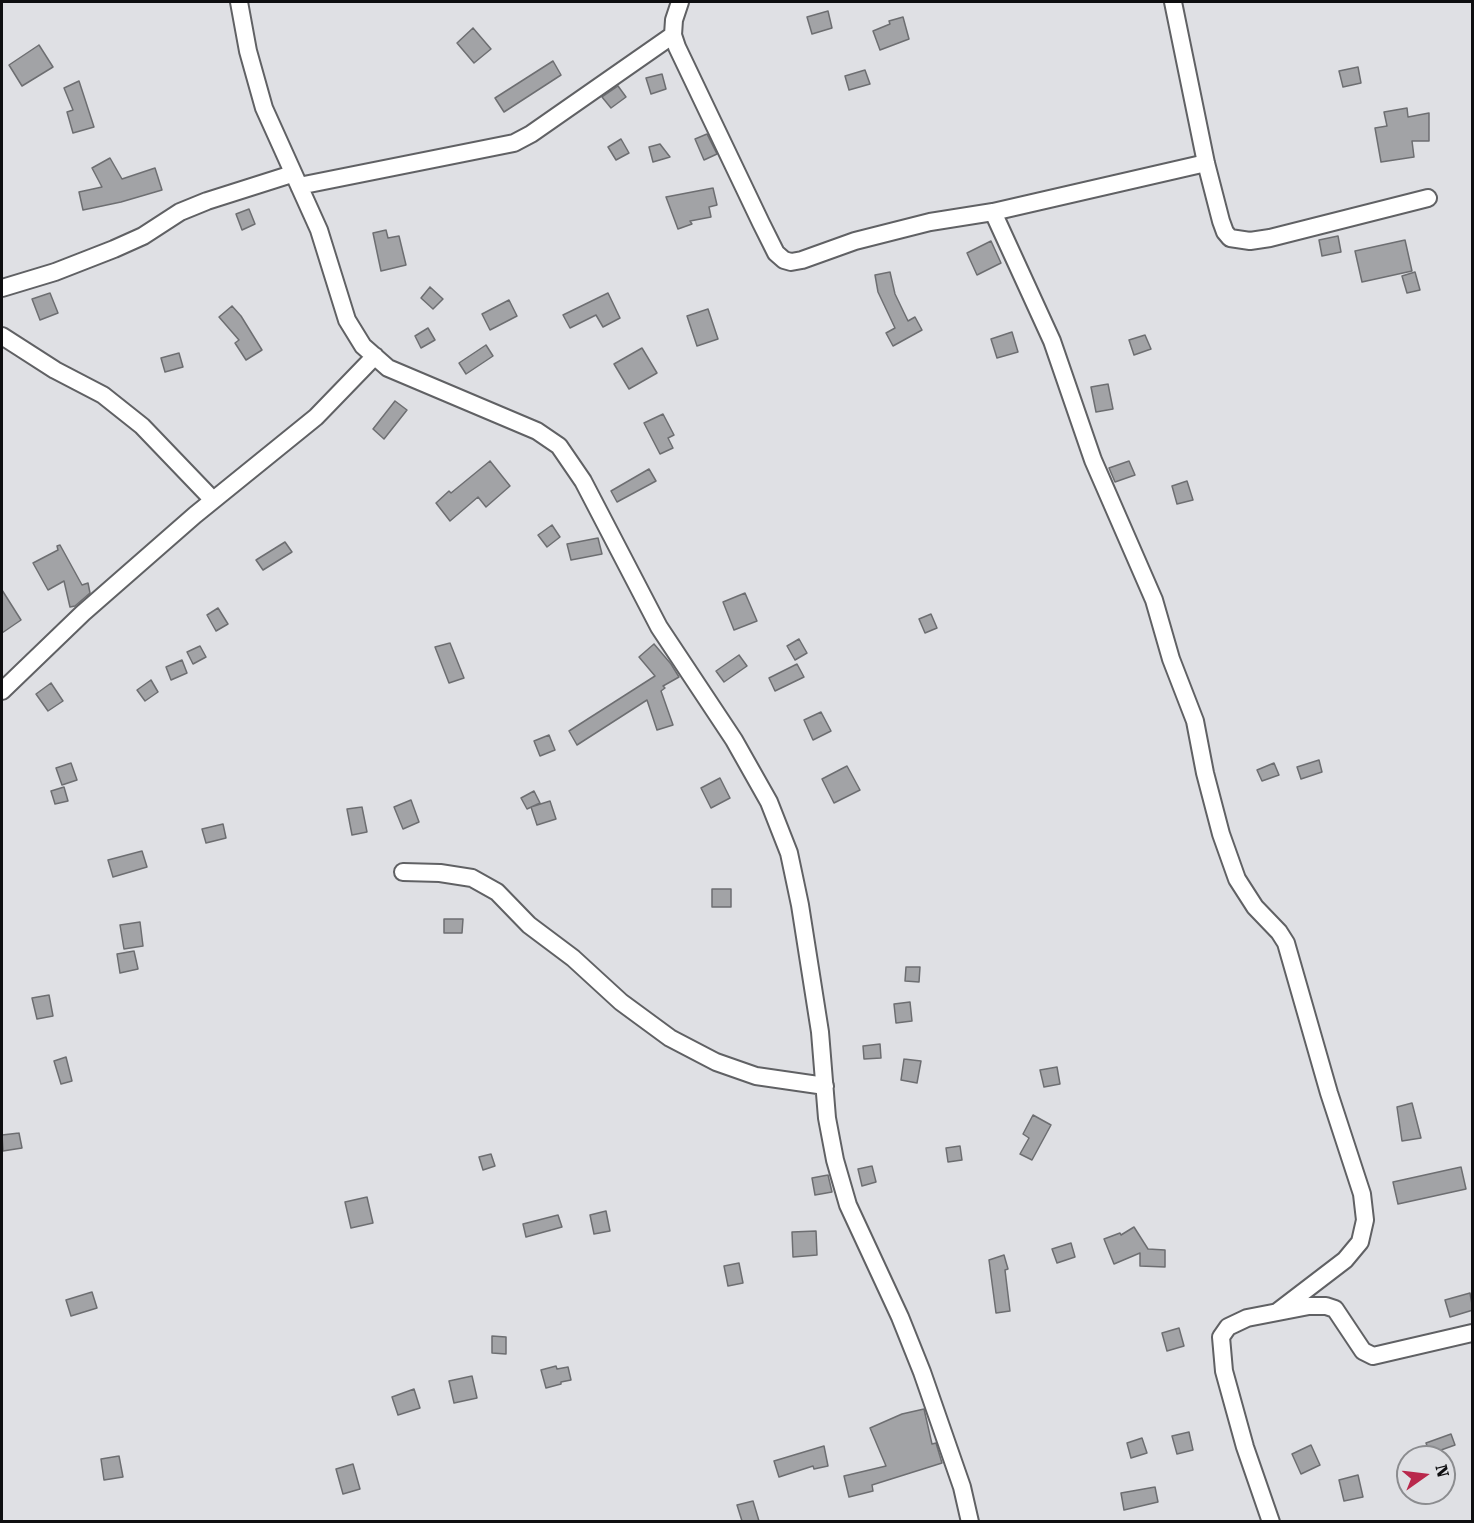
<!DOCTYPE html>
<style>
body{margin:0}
#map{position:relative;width:1474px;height:1523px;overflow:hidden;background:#dfe0e4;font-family:"Roboto Serif",serif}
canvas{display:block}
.frame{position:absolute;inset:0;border:3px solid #0e0e10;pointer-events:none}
.north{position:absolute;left:1396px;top:1445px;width:60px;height:60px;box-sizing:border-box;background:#dfe0e4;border:2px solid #8b8c8f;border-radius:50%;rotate:76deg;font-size:16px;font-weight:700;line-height:24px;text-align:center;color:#0e0e10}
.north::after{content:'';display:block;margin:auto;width:21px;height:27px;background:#b9284c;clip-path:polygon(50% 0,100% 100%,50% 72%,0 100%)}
</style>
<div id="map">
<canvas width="1474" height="1523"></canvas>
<div class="frame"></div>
<div class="north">N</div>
</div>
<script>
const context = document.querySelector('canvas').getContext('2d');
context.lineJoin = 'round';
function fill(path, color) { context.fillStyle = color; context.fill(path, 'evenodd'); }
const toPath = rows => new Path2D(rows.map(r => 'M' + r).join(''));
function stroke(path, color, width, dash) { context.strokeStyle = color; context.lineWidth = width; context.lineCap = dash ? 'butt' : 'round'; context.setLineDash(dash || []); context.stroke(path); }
const building = toPath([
 [828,11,832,28,812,34,807,17,828,11],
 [903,17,909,39,880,50,873,31,890,24,889,21,903,17],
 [473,28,491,49,474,63,457,43,473,28],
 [39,45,53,67,22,86,9,65,39,45],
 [553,61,561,75,504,112,495,98,553,61],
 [1358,67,1361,83,1343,87,1339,71,1358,67],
 [865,70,870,84,849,90,845,76,865,70],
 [662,74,666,89,651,94,646,78,662,74],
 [79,81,94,127,73,133,67,112,73,110,64,88,79,81],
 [618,86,626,97,611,108,602,97,618,86],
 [1407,108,1408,117,1429,113,1429,141,1412,141,1414,157,1381,162,1375,128,1387,126,1384,112,1407,108],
 [707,134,717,154,704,160,695,139,707,134],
 [621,139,629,153,616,160,608,147,621,139],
 [660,144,670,157,653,162,649,147,660,144],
 [110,158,122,179,155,168,162,190,121,202,83,210,79,192,102,187,92,168,110,158],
 [713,188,717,205,709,207,711,217,690,221,692,224,678,229,666,197,713,188],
 [249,209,255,224,242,230,236,214,249,209],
 [386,230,388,238,399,236,406,265,381,271,373,233,386,230],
 [1338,236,1341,252,1322,256,1319,240,1338,236],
 [1405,240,1412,271,1362,282,1355,251,1405,240],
 [991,241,1001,263,977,275,967,253,991,241],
 [890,272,895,294,908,321,915,317,922,330,893,346,886,333,895,328,878,292,875,275,890,272],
 [1415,272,1420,290,1407,293,1402,276,1415,272],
 [430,287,443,299,433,309,421,298,430,287],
 [50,293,58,313,40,320,32,299,50,293],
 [608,293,620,318,603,327,596,315,570,328,563,315,608,293],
 [509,300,517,316,490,330,482,314,509,300],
 [232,306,241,316,262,350,246,360,235,343,239,340,219,317,232,306],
 [708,309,718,339,697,346,687,316,708,309],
 [428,328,435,340,421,348,415,336,428,328],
 [1012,332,1018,352,997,358,991,339,1012,332],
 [1145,335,1151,349,1134,355,1129,340,1145,335],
 [486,345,493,356,466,374,459,363,486,345],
 [642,348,657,373,629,389,614,364,642,348],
 [179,353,183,367,165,372,161,358,179,353],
 [1108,384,1113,409,1096,412,1091,387,1108,384],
 [395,401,407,410,384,439,373,429,395,401],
 [663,414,674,435,668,438,673,448,660,454,644,423,663,414],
 [490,461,510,486,486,507,478,497,450,521,436,503,449,491,451,493,490,461],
 [1129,461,1135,475,1115,482,1109,468,1129,461],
 [649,469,656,481,617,502,611,491,649,469],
 [1187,481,1193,500,1177,504,1172,486,1187,481],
 [552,525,560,537,547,547,538,535,552,525],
 [598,538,602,554,571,560,567,544,598,538],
 [285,542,292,552,263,570,256,560,285,542],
 [60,545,82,585,88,583,90,593,75,606,70,607,64,581,48,590,33,563,58,550,57,546,60,545],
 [2,590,21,620,2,633,2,590],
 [745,593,757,621,734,630,723,602,745,593],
 [218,608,228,624,216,631,207,615,218,608],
 [931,614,937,628,925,633,919,619,931,614],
 [799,639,807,653,795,660,787,646,799,639],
 [450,643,464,678,449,683,435,647,450,643],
 [654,644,671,664,679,677,663,686,665,688,661,691,673,725,657,730,647,700,577,745,569,731,655,676,639,657,654,644],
 [200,646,206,657,193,664,187,652,200,646],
 [739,655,747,666,724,682,716,671,739,655],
 [182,660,187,673,171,680,166,667,182,660],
 [797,664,804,677,775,691,769,678,797,664],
 [151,680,158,692,145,701,137,690,151,680],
 [51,683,63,701,48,711,36,694,51,683],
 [821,712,831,731,813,740,804,720,821,712],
 [549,735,555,750,540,756,534,741,549,735],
 [1319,760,1322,772,1301,779,1297,767,1319,760],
 [71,763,77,780,62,785,56,768,71,763],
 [1274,763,1279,775,1262,781,1257,770,1274,763],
 [847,766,860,790,834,803,822,779,847,766],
 [720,778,730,798,711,808,701,788,720,778],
 [64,787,68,801,55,804,51,791,64,787],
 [534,791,540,803,527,809,521,798,534,791],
 [411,800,419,822,403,829,394,807,411,800],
 [550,801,556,819,537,825,531,807,550,801],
 [362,807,367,832,352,835,347,809,362,807],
 [223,824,226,838,206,843,202,829,223,824],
 [142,851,147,867,113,877,108,860,142,851],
 [712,889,731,889,731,907,712,907,712,889],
 [444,919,463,919,462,933,444,933,444,919],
 [140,922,143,946,124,949,120,925,140,922],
 [134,951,138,969,120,973,117,954,134,951],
 [906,967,920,967,919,982,905,981,906,967],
 [49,995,53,1016,37,1019,32,998,49,995],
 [910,1002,912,1021,896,1023,894,1004,910,1002],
 [880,1044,881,1058,864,1059,863,1046,880,1044],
 [66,1057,72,1081,61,1084,54,1061,66,1057],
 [904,1059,921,1061,917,1083,901,1080,904,1059],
 [1057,1067,1060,1084,1044,1087,1040,1070,1057,1067],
 [1412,1103,1421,1138,1402,1141,1397,1107,1412,1103],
 [1033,1115,1051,1125,1032,1160,1020,1154,1029,1138,1023,1134,1033,1115],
 [19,1133,22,1148,3,1151,2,1135,19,1133],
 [960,1146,962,1160,948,1162,946,1148,960,1146],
 [491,1154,495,1166,483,1170,479,1157,491,1154],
 [872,1166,876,1182,862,1186,858,1169,872,1166],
 [1461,1167,1466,1189,1398,1204,1393,1182,1461,1167],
 [828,1175,832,1192,815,1195,812,1178,828,1175],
 [367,1197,373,1223,351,1228,345,1202,367,1197],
 [606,1211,610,1231,594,1234,590,1215,606,1211],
 [558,1215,562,1227,526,1237,523,1224,558,1215],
 [1134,1227,1148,1249,1165,1250,1165,1267,1140,1266,1140,1253,1114,1264,1104,1239,1120,1233,1121,1235,1134,1227],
 [816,1231,817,1255,793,1257,792,1232,816,1231],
 [1071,1243,1075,1257,1057,1263,1052,1249,1071,1243],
 [1004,1255,1008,1269,1005,1270,1010,1311,996,1313,989,1260,1004,1255],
 [739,1263,743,1283,728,1286,724,1266,739,1263],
 [92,1292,97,1308,71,1316,66,1300,92,1292],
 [1470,1293,1473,1310,1450,1317,1445,1300,1470,1293],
 [1179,1328,1184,1346,1167,1351,1162,1333,1179,1328],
 [492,1336,506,1337,506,1354,492,1353,492,1336],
 [556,1366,557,1369,568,1367,571,1380,561,1382,561,1384,546,1388,541,1370,556,1366],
 [472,1376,477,1398,454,1403,449,1381,472,1376],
 [414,1389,420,1408,398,1415,392,1397,414,1389],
 [924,1409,932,1444,936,1443,942,1463,872,1485,873,1491,849,1497,844,1476,886,1466,870,1428,902,1414,924,1409],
 [1189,1432,1193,1450,1177,1454,1172,1436,1189,1432],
 [1451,1434,1455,1445,1430,1454,1426,1443,1451,1434],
 [1142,1438,1147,1453,1131,1458,1127,1443,1142,1438],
 [1311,1445,1320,1465,1301,1474,1292,1454,1311,1445],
 [824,1446,828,1466,814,1469,813,1466,779,1477,774,1461,824,1446],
 [119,1456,123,1477,104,1480,101,1459,119,1456],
 [353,1464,360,1489,343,1494,336,1469,353,1464],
 [1358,1475,1363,1497,1344,1501,1339,1480,1358,1475],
 [1155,1487,1158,1502,1124,1510,1121,1493,1155,1487],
 [753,1501,759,1521,742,1521,737,1505,753,1501]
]);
fill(building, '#a2a3a6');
stroke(building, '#6d6e71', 1.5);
const minor = toPath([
 [239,2,248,51,264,108,319,230,347,320,363,346,388,368,537,431,559,446,583,481,659,627,734,740,769,802,789,853,800,905,820,1032,827,1118,835,1160,848,1205,900,1317,922,1372,962,1487,970,1522],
 [680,2,674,20,673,35,677,47,761,223,776,253,784,260,791,262,802,260,855,241,930,222,993,212,1206,163],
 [1173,2,1206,163,1221,221,1225,232,1230,238,1250,241,1270,238,1428,198],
 [299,186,514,143,531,134,673,35],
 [993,212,1052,341,1093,460,1154,600,1171,659,1195,721,1205,773,1221,834,1237,879,1255,907,1279,932,1286,943,1329,1093,1362,1194,1365,1220,1360,1242,1345,1260,1277,1312],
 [2,288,55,272,114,249,143,236,180,212,207,201,292,174],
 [2,336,55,370,103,395,142,426,213,500],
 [2,691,83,613,195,515,316,417,375,356],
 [403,872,440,873,472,878,497,892,529,925,573,958,621,1002,670,1038,716,1062,756,1076,825,1086],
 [1271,1522,1245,1447,1224,1371,1221,1337,1228,1327,1247,1318,1309,1306,1326,1306,1335,1309,1363,1351,1373,1356,1472,1333]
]);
stroke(minor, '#606164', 20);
stroke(minor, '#fff', 16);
</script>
